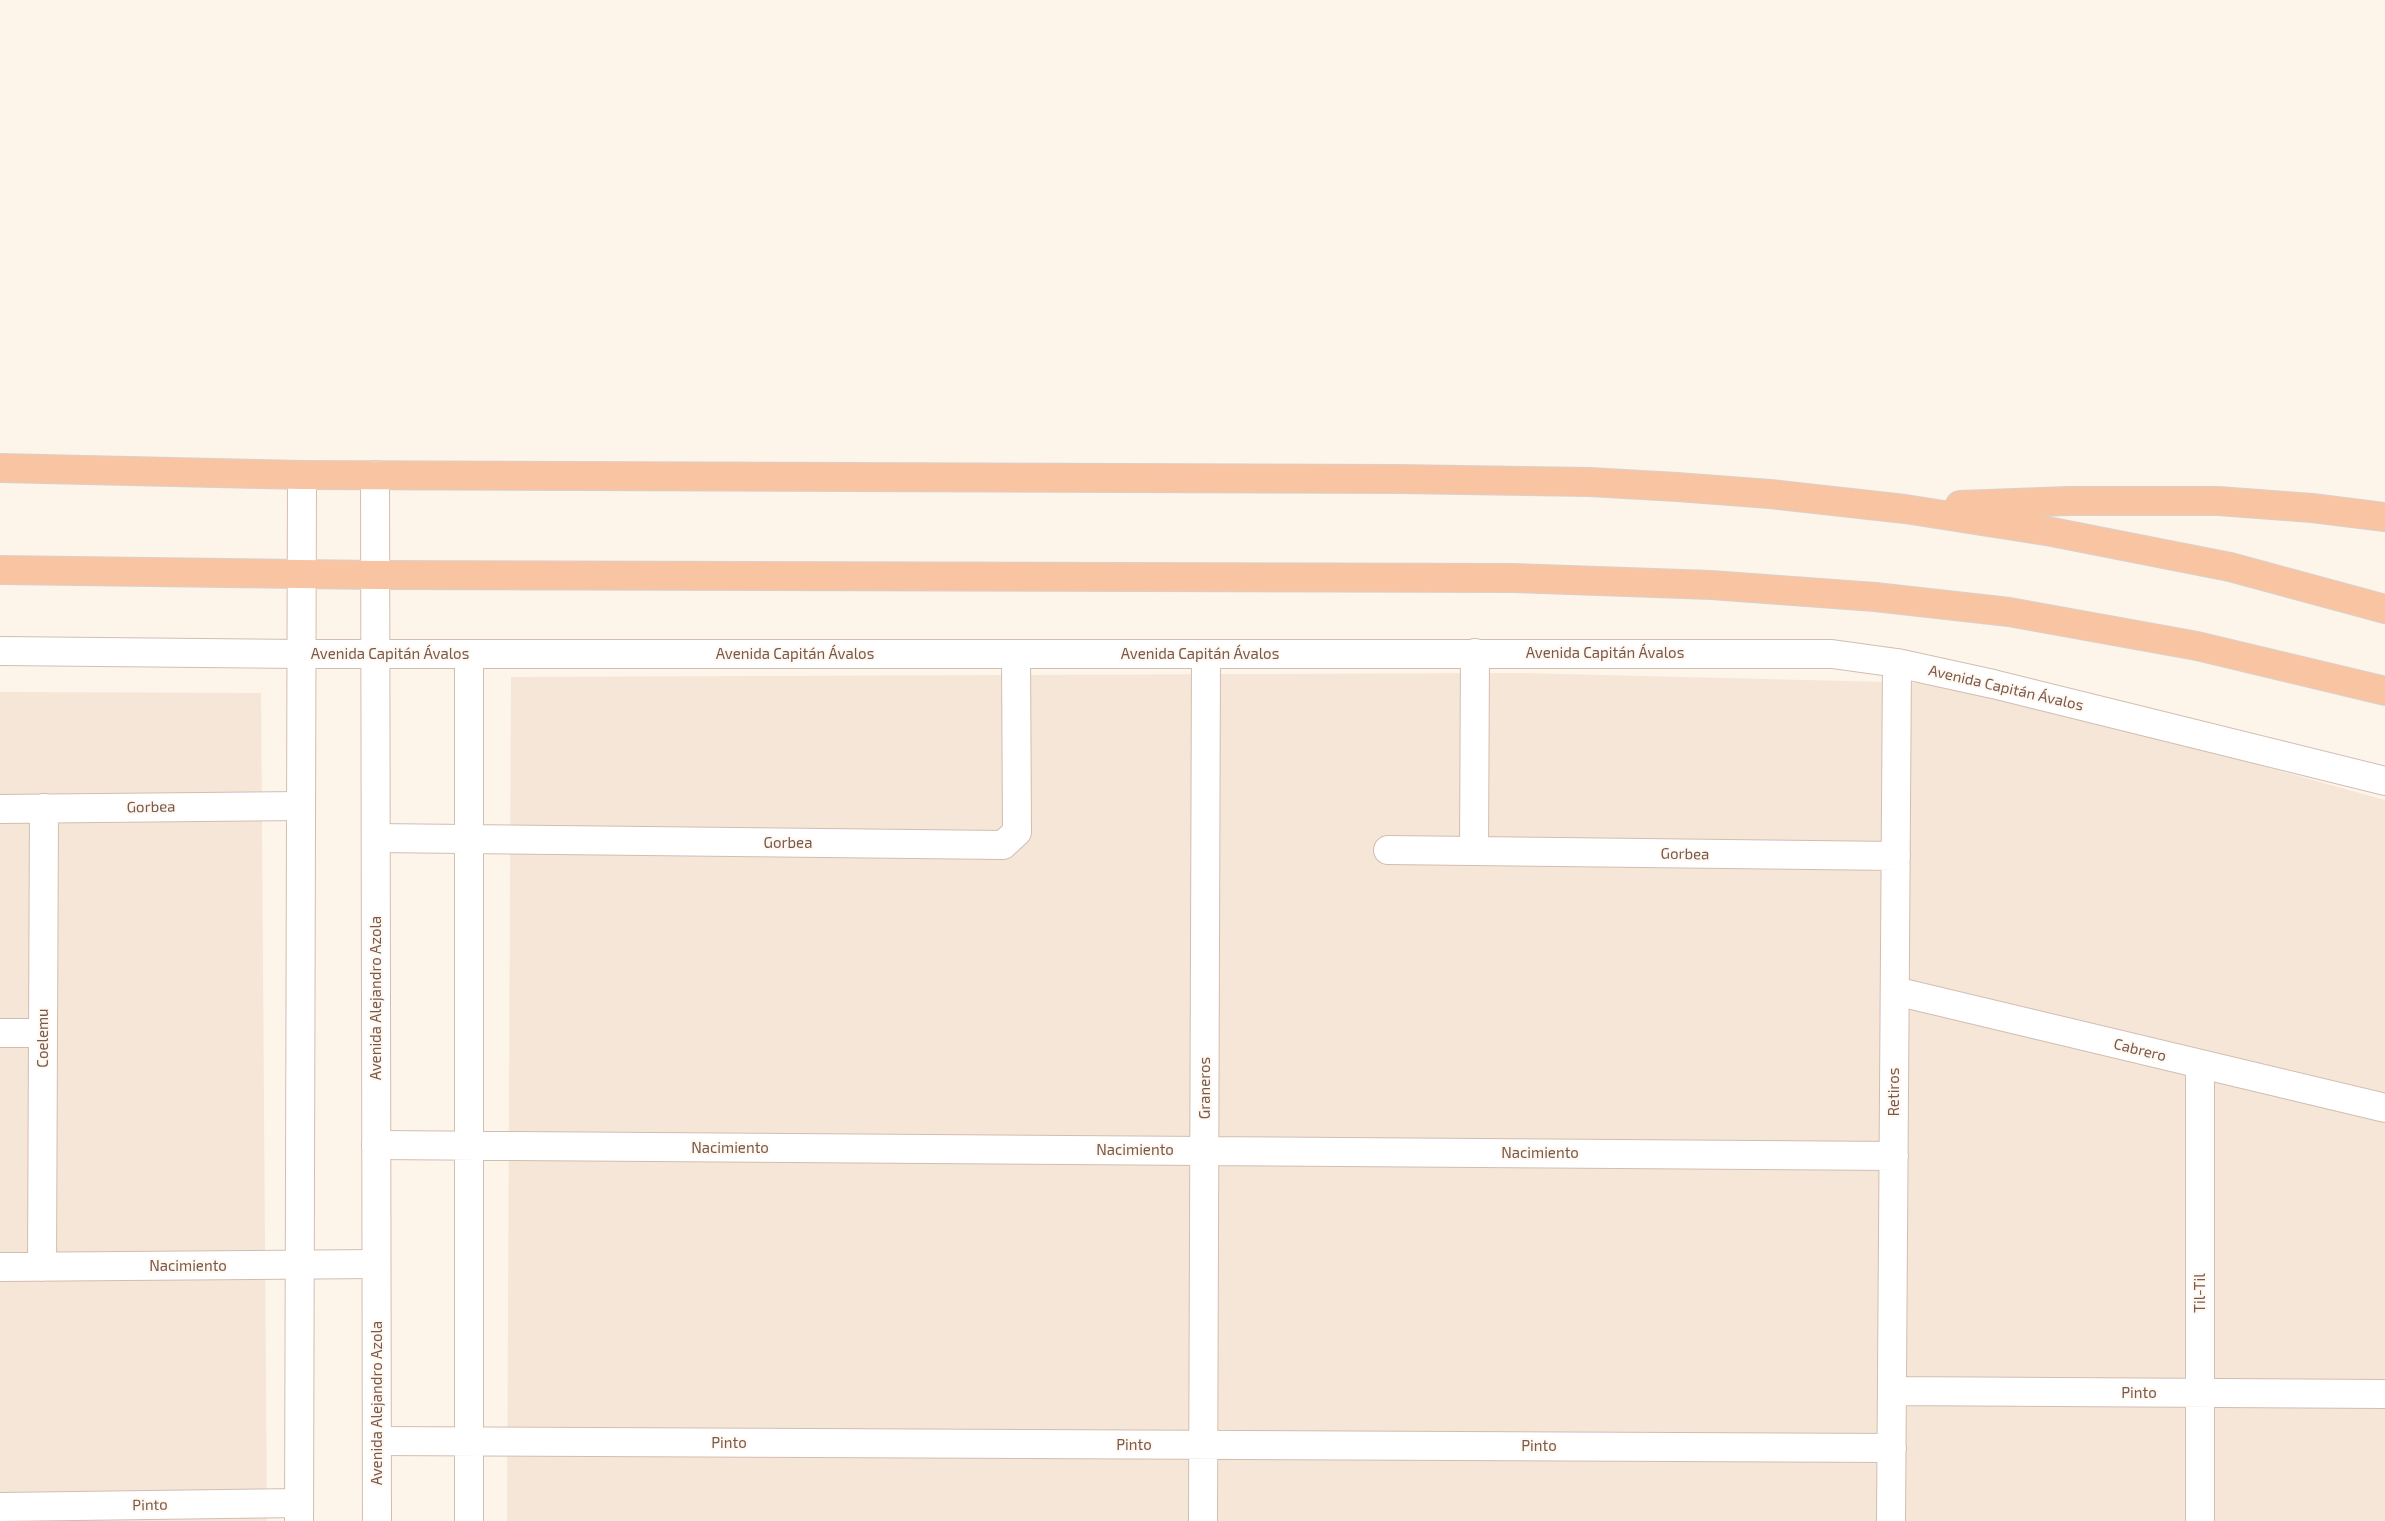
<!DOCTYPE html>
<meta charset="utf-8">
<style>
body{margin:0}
canvas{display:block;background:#fdf4ea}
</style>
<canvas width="2385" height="1521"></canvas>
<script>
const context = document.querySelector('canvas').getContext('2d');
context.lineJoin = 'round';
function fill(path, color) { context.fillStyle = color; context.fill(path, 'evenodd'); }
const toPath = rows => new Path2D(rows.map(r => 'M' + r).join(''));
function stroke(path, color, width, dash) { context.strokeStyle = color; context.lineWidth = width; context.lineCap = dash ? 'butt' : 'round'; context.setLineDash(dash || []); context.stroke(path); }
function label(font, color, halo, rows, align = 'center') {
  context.font = font + ' "Exo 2",sans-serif'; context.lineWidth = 4; context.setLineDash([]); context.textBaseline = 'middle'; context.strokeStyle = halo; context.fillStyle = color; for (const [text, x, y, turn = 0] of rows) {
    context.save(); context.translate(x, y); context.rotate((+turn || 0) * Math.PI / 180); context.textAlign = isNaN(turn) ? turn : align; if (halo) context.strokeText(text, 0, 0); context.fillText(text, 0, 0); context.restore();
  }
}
fill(toPath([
 [1521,673,1966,684,2385,800,2385,1521,507,1521,511,677],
 [0,692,261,693,267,1521,0,1521]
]), '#f5e6d8');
const minor = toPath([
 [302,654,1832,654,1897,663,1993,684,2385,781],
 [469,654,469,1521],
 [0,809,301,806],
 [376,838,1003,845,1017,832,1016,654],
 [1388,850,1896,856],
 [1474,851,1475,653],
 [1895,991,2385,1108],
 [0,1033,43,1033],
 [2200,1065,2200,1521],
 [376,1145,1894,1156],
 [0,1267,376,1264],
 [42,1267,44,808],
 [1892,1391,2385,1394],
 [377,1441,1892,1448],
 [0,1507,299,1503],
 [1203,1521,1206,654],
 [1891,1521,1897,663]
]);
const tertiary = toPath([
 [0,651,302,654]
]);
const secondary = toPath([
 [375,475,377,1521],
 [299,1521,302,475]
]);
const trunk = toPath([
 [0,468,302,475,1398,479,1589,482,1677,487,1770,494,1905,509,2052,532,2230,567,2385,609],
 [1960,505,2068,501,2218,501,2312,508,2385,517],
 [0,570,375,575,1513,578,1711,585,1875,597,2009,612,2197,646,2385,691]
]);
stroke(minor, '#d2beb1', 30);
stroke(tertiary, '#d2beb1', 30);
stroke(secondary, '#d5bdae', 30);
stroke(trunk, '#d9d1cd', 30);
stroke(minor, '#fff', 28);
stroke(tertiary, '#fff', 28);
stroke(secondary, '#fff', 28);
stroke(trunk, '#f9c4a2', 28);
label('15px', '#78594c', '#fff8f1', [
 ["Avenida Capitán Ávalos",1605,653],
 ["Avenida Capitán Ávalos",390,654],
 ["Avenida Capitán Ávalos",795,654],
 ["Avenida Capitán Ávalos",1200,654],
 ["Avenida Capitán Ávalos",2006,688,13],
 ["Gorbea",151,807,-1],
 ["Gorbea",788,843],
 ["Gorbea",1685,854,1],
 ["Avenida Alejandro Azola",376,998,-90],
 ["Coelemu",43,1038,-90],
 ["Cabrero",2140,1050,14],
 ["Graneros",1205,1088,-90],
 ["Retiros",1894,1092,-90],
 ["Nacimiento",730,1148],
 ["Nacimiento",1135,1150],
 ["Nacimiento",1540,1153],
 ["Nacimiento",188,1266],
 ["Til-Til",2200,1293,-90],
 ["Pinto",2139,1393],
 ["Avenida Alejandro Azola",377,1403,-90],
 ["Pinto",729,1443],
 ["Pinto",1134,1445],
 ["Pinto",1539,1446],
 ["Pinto",150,1505,-1]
]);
</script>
